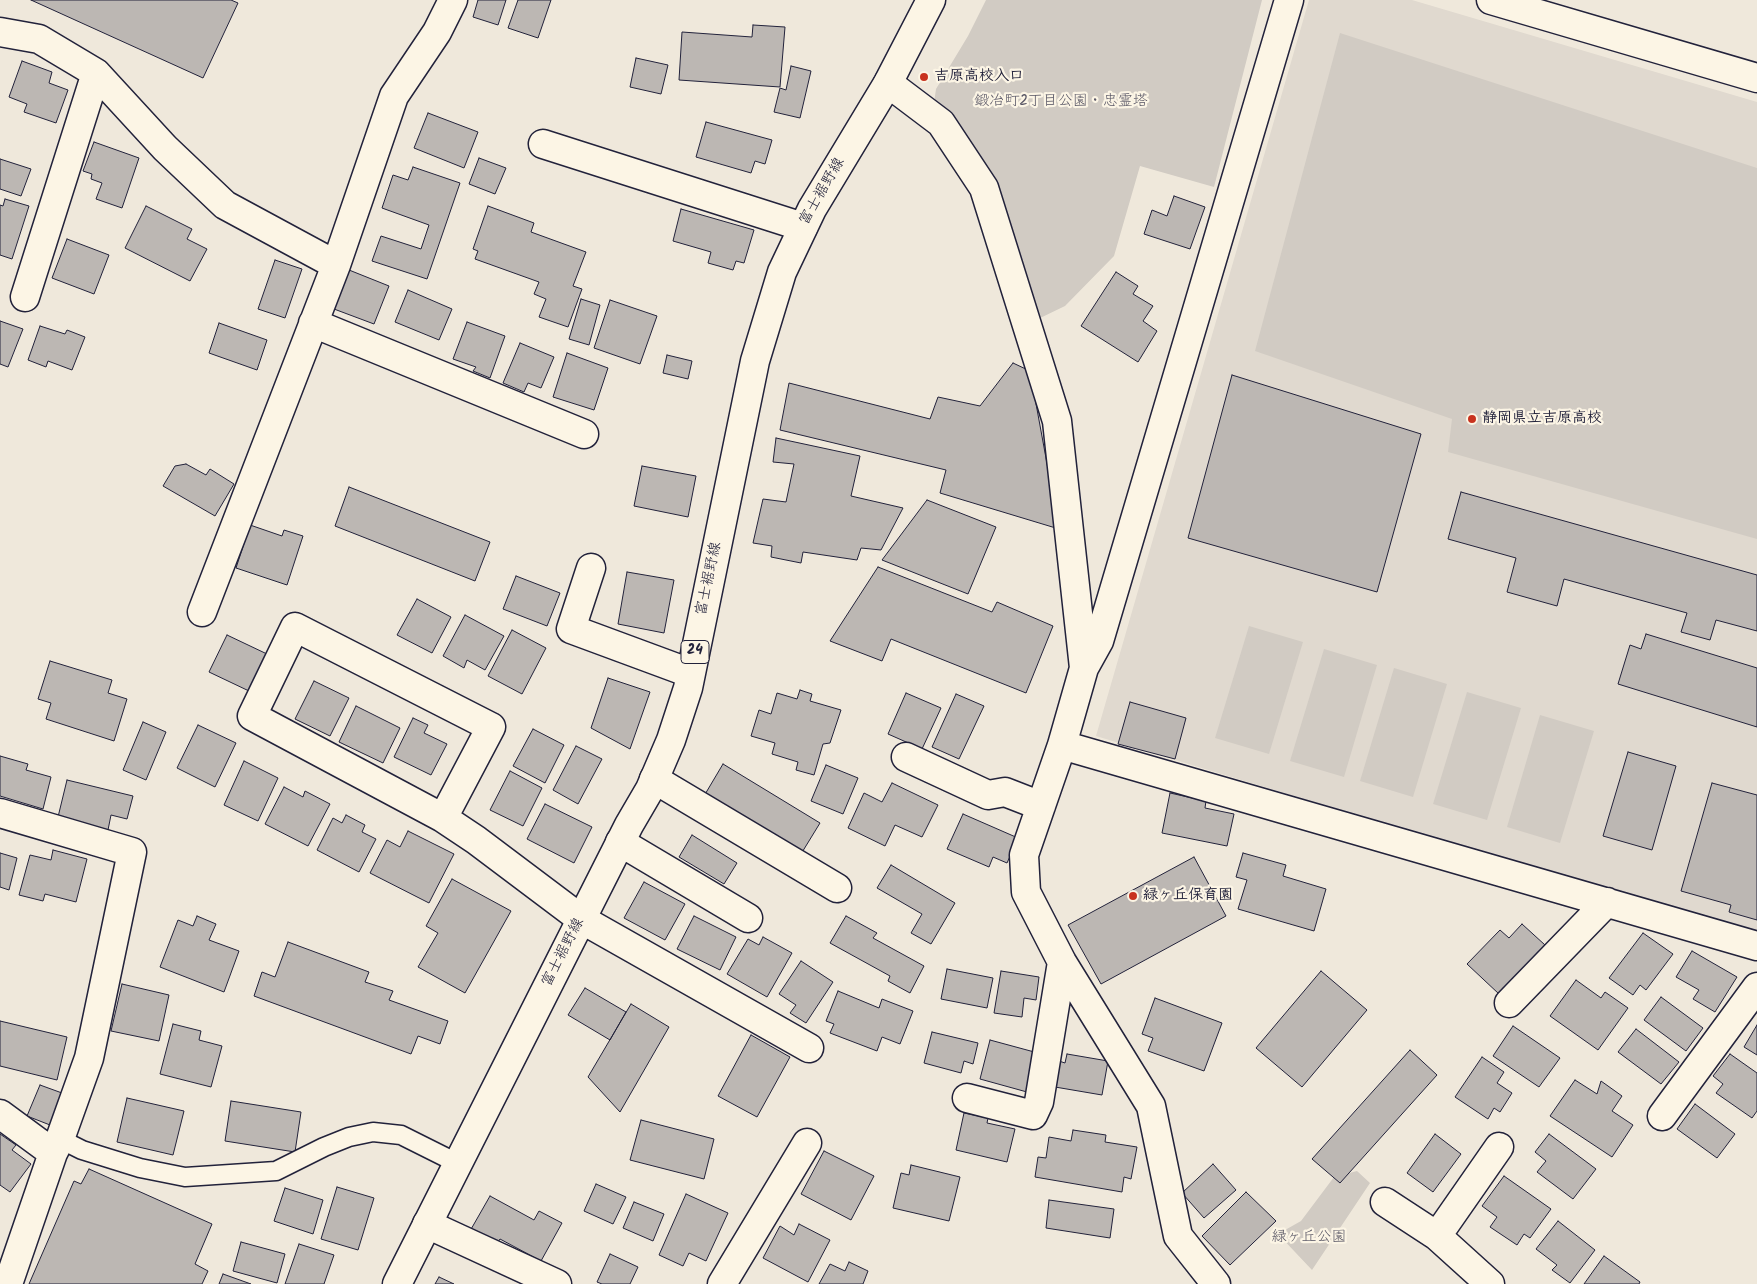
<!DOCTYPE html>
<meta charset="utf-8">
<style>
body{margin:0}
canvas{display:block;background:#efe8db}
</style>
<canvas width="1757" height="1284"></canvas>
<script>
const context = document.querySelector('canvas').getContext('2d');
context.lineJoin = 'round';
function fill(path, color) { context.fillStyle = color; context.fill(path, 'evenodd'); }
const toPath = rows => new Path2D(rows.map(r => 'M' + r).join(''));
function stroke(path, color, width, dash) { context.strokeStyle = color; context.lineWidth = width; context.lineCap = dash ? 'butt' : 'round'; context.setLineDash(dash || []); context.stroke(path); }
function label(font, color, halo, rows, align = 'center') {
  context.font = font + ' Kalam,"Klee One",sans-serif'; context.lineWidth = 4.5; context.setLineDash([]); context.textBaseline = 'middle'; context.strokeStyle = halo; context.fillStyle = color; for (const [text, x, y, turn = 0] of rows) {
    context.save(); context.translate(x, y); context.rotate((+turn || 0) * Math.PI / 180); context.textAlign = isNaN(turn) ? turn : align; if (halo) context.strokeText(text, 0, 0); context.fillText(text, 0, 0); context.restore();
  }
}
fill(toPath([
 [1309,0,1412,0,1757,102,1757,936,1096,736]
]), '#e0d9cf');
fill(toPath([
 [986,0,1262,0,1214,187,1140,166,1114,256,1065,306,1036,320,934,103,936,89,968,36],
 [1340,33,1757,168,1757,539,1448,452,1452,419,1255,351],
 [1249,626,1303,642,1269,754,1215,738],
 [1324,649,1377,665,1344,777,1290,761],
 [1394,668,1447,684,1413,797,1360,781],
 [1467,692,1521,708,1487,820,1433,804],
 [1540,715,1594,731,1560,843,1507,827],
 [1357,1171,1370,1183,1312,1270,1278,1234,1301,1221,1334,1177]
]), '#d1cbc3');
const building = toPath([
 [31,0,231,0,238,3,203,78,31,0],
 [478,0,506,0,498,25,473,17,478,0],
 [518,0,551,0,538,38,508,28,518,0],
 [753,25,785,27,780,87,679,80,682,32,752,37,753,25],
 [636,58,668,65,661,94,630,87,636,58],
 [22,61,52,72,49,83,68,90,56,123,24,112,27,104,9,97,22,61],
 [791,66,811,71,800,118,774,112,780,88,786,90,791,66],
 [428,113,478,132,464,168,414,148,428,113],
 [706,122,772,140,765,164,755,161,751,173,696,157,706,122],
 [94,142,139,158,122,208,96,199,102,183,91,179,92,174,83,171,94,142],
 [479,158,506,168,495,194,469,184,479,158],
 [0,159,31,169,21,196,0,189,0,159],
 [413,167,460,183,427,279,372,261,381,236,421,249,429,225,382,208,393,175,408,180,413,167],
 [1174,196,1205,207,1190,249,1144,234,1152,210,1167,216,1174,196],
 [5,199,29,206,12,259,0,255,0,205,3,206,5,199],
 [146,206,192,229,187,239,207,249,190,281,125,248,146,206],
 [488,206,534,223,531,232,586,252,573,286,582,289,568,327,539,317,546,299,534,294,539,282,475,259,478,251,473,249,488,206],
 [681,209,754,230,744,263,736,261,733,270,708,263,711,252,673,241,681,209],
 [67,239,109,255,94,294,52,278,67,239],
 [275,260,302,269,285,318,258,309,275,260],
 [349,270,389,286,374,324,334,309,349,270],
 [1116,272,1138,286,1133,294,1153,306,1143,321,1157,331,1138,362,1081,326,1116,272],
 [408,290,452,309,439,340,395,322,408,290],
 [581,299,600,305,589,345,569,339,581,299],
 [610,300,657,316,640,364,594,348,610,300],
 [0,321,23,329,8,367,0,364,0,321],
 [467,322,505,336,490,378,473,371,476,367,453,359,467,322],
 [219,323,267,340,257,370,209,353,219,323],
 [40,326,65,334,67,330,85,337,72,370,48,361,46,367,28,360,40,326],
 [520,343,554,357,541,388,528,383,524,392,503,383,520,343],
 [567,353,608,368,594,410,553,397,567,353],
 [667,355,692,361,688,379,663,373,667,355],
 [1013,363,1030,371,1059,529,940,493,946,470,780,430,789,383,930,419,938,397,980,406,1013,363],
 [1232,375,1421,434,1377,592,1188,538,1232,375],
 [776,438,860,456,851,496,903,508,881,550,861,548,857,560,803,552,801,563,771,557,772,546,753,543,763,499,786,502,794,464,773,462,776,438],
 [186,464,206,475,210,469,234,484,215,516,163,486,175,466,186,464],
 [642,466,696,476,688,517,634,506,642,466],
 [349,487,490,542,475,581,335,526,349,487],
 [1461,492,1757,575,1757,631,1716,620,1710,640,1681,632,1687,613,1564,579,1557,606,1507,592,1516,558,1448,539,1461,492],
 [927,500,996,527,968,594,882,560,927,500],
 [250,525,282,536,284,530,303,536,287,585,236,568,250,525],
 [878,567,992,612,997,602,1053,626,1026,693,891,639,882,661,830,641,878,567],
 [627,572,674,580,664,633,618,624,627,572],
 [516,576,560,593,547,626,503,609,516,576],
 [417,599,451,617,432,653,397,635,417,599],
 [465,615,504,636,485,670,467,660,464,668,443,656,465,615],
 [512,630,546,648,522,694,488,676,512,630],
 [1646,634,1757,668,1757,727,1618,684,1630,645,1641,649,1646,634],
 [227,635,267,654,249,691,209,672,227,635],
 [50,661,112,680,108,693,127,699,114,741,46,719,51,703,38,699,50,661],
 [608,678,650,692,630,749,591,728,608,678],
 [314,681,349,698,330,736,295,719,314,681],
 [800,690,812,694,810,701,841,710,830,743,823,744,814,775,796,770,798,762,772,754,775,743,751,736,759,710,771,714,777,693,797,699,800,690],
 [906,693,941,708,922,749,888,734,906,693],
 [956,694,984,706,959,759,932,747,956,694],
 [1130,702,1186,718,1175,759,1118,744,1130,702],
 [356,706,400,728,383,763,339,742,356,706],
 [413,718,428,725,424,733,447,744,431,775,394,757,413,718],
 [143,722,166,732,146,780,123,770,143,722],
 [198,725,236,743,215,787,177,768,198,725],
 [533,729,564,745,545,783,513,766,533,729],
 [576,746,602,759,578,804,553,790,576,746],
 [1628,752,1676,766,1652,850,1603,836,1628,752],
 [0,756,28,764,26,770,51,777,43,809,0,796,0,756],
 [244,761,278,778,258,821,224,805,244,761],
 [723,764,820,823,801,854,704,796,723,764],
 [826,765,858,778,843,814,811,801,826,765],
 [510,771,542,788,523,826,490,810,510,771],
 [67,780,133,796,127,819,111,815,108,830,58,817,67,780],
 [892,783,938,805,922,837,895,825,885,846,848,828,864,793,882,802,892,783],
 [1712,783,1757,795,1757,920,1729,912,1731,905,1681,891,1712,783],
 [284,787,303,797,305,791,330,804,308,846,265,824,284,787],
 [1170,793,1206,801,1205,808,1234,814,1227,846,1162,833,1170,793],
 [545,804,592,827,574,863,527,839,545,804],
 [963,814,1018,838,1007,863,993,857,989,867,947,849,963,814],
 [346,815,365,825,362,832,376,839,359,872,317,850,333,818,342,823,346,815],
 [408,831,454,854,429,903,370,873,387,840,400,847,408,831],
 [692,835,737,863,724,884,679,857,692,835],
 [53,850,87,859,76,902,45,894,43,901,19,895,30,855,51,860,53,850],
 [0,853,17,858,9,890,0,887,0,853],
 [1243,853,1286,865,1283,876,1326,889,1314,931,1238,909,1247,880,1236,877,1243,853],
 [1194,857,1226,916,1101,984,1068,925,1194,857],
 [891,865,955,903,931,944,911,933,922,914,877,888,891,865],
 [452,879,511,911,465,993,418,967,438,933,426,926,452,879],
 [644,882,685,904,665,940,624,918,644,882],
 [197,916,216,924,209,940,239,951,224,992,160,967,178,920,193,926,197,916],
 [694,916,736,937,720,970,677,949,694,916],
 [846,916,877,933,873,938,924,966,910,993,888,981,890,976,830,943,846,916],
 [1522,924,1545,945,1499,994,1467,964,1500,930,1509,938,1522,924],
 [1643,933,1673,954,1646,990,1640,985,1633,995,1609,978,1643,933],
 [763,937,792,953,767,997,727,974,748,939,759,945,763,937],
 [288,942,369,972,365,982,393,991,389,1000,448,1021,440,1044,418,1036,411,1054,254,996,262,972,275,977,288,942],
 [1692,951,1737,977,1715,1012,1693,999,1699,990,1676,977,1692,951],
 [801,961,833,982,806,1023,790,1013,796,1005,779,994,801,961],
 [947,969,993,978,987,1008,941,999,947,969],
 [1001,971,1039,977,1036,1000,1024,998,1022,1017,994,1013,1001,971],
 [1321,971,1367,1010,1302,1087,1256,1048,1321,971],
 [1576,980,1601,998,1605,992,1628,1008,1598,1050,1550,1016,1576,980],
 [122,984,169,995,159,1041,111,1031,122,984],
 [585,988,626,1012,610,1040,568,1015,585,988],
 [838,991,879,1008,882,999,913,1011,900,1044,882,1037,877,1051,830,1033,834,1024,826,1021,838,991],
 [1661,997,1703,1028,1686,1051,1644,1020,1661,997],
 [1155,998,1222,1023,1204,1071,1148,1051,1153,1038,1142,1034,1155,998],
 [631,1004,669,1027,620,1112,588,1077,631,1004],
 [0,1021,67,1037,57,1080,0,1066,0,1021],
 [173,1024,201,1031,199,1040,222,1046,211,1087,160,1074,173,1024],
 [1757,1025,1757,1055,1744,1047,1757,1025],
 [1513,1026,1560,1058,1539,1087,1493,1056,1513,1026],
 [1636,1029,1679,1062,1661,1084,1618,1052,1636,1029],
 [932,1032,978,1043,973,1064,964,1061,961,1073,924,1063,932,1032],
 [751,1035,790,1057,757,1117,718,1096,751,1035],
 [990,1040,1038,1053,1027,1092,980,1079,990,1040],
 [1410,1050,1437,1075,1340,1183,1312,1159,1410,1050],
 [1067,1054,1108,1061,1102,1095,1055,1087,1059,1061,1065,1063,1067,1054],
 [1730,1054,1757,1073,1757,1111,1752,1118,1716,1093,1723,1084,1713,1076,1730,1054],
 [1482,1057,1504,1072,1497,1083,1512,1093,1500,1112,1494,1108,1488,1119,1455,1097,1482,1057],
 [1575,1080,1597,1094,1601,1081,1622,1096,1612,1111,1633,1125,1612,1157,1550,1116,1575,1080],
 [40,1085,62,1093,50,1125,27,1116,40,1085],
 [127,1098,184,1111,173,1155,117,1142,127,1098],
 [231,1101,301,1112,295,1152,225,1141,231,1101],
 [1695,1104,1735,1134,1717,1158,1677,1129,1695,1104],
 [964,1113,988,1118,987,1123,1015,1129,1007,1162,956,1150,964,1113],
 [641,1120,714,1139,704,1179,630,1160,641,1120],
 [1073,1130,1106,1135,1105,1142,1137,1147,1131,1179,1124,1177,1122,1192,1035,1177,1038,1157,1046,1158,1049,1137,1071,1141,1073,1130],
 [0,1134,16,1145,12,1150,31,1164,10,1192,0,1185,0,1134],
 [1435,1134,1461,1154,1433,1192,1407,1173,1435,1134],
 [1549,1134,1596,1169,1573,1199,1537,1172,1546,1161,1535,1152,1549,1134],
 [824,1151,874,1176,851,1220,801,1194,824,1151],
 [1213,1164,1236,1190,1204,1218,1182,1193,1213,1164],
 [911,1165,960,1177,949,1221,893,1208,901,1173,909,1175,911,1165],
 [89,1169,212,1224,195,1264,208,1271,202,1284,29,1284,74,1181,81,1184,89,1169],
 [1504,1176,1551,1209,1530,1238,1524,1234,1517,1245,1490,1227,1497,1217,1482,1206,1504,1176],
 [596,1184,626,1197,613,1224,584,1211,596,1184],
 [337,1187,374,1198,358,1250,321,1239,337,1187],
 [285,1188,323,1200,313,1234,274,1221,285,1188],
 [1246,1192,1276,1221,1230,1265,1202,1236,1246,1192],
 [686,1194,728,1213,706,1261,689,1253,683,1266,659,1255,686,1194],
 [490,1196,534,1220,539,1211,562,1223,541,1261,500,1239,496,1245,470,1231,490,1196],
 [1049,1200,1114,1209,1110,1238,1046,1228,1049,1200],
 [634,1202,664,1214,653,1241,623,1228,634,1202],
 [1558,1221,1595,1250,1570,1283,1552,1270,1557,1265,1536,1249,1558,1221],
 [799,1224,830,1240,808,1282,763,1258,780,1226,794,1235,799,1224],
 [241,1242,285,1254,277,1283,233,1271,241,1242],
 [299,1244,334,1255,324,1284,285,1284,299,1244],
 [610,1254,638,1267,630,1284,602,1284,597,1282,610,1254],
 [1604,1256,1640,1282,1639,1284,1584,1284,1604,1256],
 [849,1262,868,1271,863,1284,819,1284,830,1264,845,1271,849,1262],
 [223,1274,251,1284,219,1284,223,1274],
 [439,1277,454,1284,435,1284,439,1277]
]);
fill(building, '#bcb7b3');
stroke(building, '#22223b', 1);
const lane = toPath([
 [60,1139,82,1150,140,1168,185,1177,276,1171,324,1147,349,1137,373,1132,401,1135,457,1163]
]);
const street = toPath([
 [0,32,39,39,96,73,165,148,225,205,336,265],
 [888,83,941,123,984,188,1057,421,1084,668],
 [543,144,803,227],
 [25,297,96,73],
 [313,323,584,434],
 [591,568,571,629,690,673],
 [202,612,336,265,394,96,437,32,453,0],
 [1062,745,1757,946],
 [906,757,988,795,1005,792,1041,806],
 [654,779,837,888],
 [0,813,132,852,89,1058,60,1139,53,1153,8,1284],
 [443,818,491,727,295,627,252,716,443,818,476,840,581,919,809,1048],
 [620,842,748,918],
 [1509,1003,1607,902],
 [967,1098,1033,1115,1039,1102,1062,962],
 [0,1114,53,1153],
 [1662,1116,1757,987],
 [1385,1202,1437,1236,1490,1284],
 [427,1224,557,1284],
 [1437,1236,1499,1147],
 [722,1284,807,1143],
 [1216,1284,1178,1236,1151,1106,1062,962,1026,892,1024,855,1062,745,1084,668,1099,641,1289,0]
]);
const secondary = toPath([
 [1491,0,1757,78]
]);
const primary = toPath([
 [397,1284,629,825,650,789,671,740,688,688,755,361,782,272,812,209,888,83,931,0]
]);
stroke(lane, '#22223b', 21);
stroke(street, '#22223b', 31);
stroke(secondary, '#22223b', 31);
stroke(primary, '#22223b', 31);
stroke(lane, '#fcf5e5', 18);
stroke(street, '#fcf5e5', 28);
stroke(secondary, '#fcf5e5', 28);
stroke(primary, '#fcf5e5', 28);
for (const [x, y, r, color] of [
 [924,77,5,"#c8321e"],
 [1472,419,5,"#c8321e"],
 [1133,896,5,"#c8321e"]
]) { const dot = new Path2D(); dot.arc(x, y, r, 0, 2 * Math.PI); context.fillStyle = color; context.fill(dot); stroke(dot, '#fcf5e5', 2); }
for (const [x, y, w] of [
 [695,652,28]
]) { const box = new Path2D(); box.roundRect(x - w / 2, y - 11.5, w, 23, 4); context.fillStyle = '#fcf5e5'; context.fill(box); stroke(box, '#22223b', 1); }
label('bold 14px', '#22223b', null, [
 ["24",695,652]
]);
label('bold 15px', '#22223b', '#fcf5e5', [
 ["吉原高校入口",934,77],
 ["静岡県立吉原高校",1482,419],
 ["緑ヶ丘保育園",1143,896]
], 'left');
label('15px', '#575564', '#fcf5e5', [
 ["鍛冶町2丁目公園・忠霊塔",1061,102],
 ["緑ヶ丘公園",1309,1238]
]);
label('15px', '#22223b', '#fcf5e5', [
 ["富士裾野線",823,192,-60],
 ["富士裾野線",710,579,-78],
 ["富士裾野線",564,953,-63]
]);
</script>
